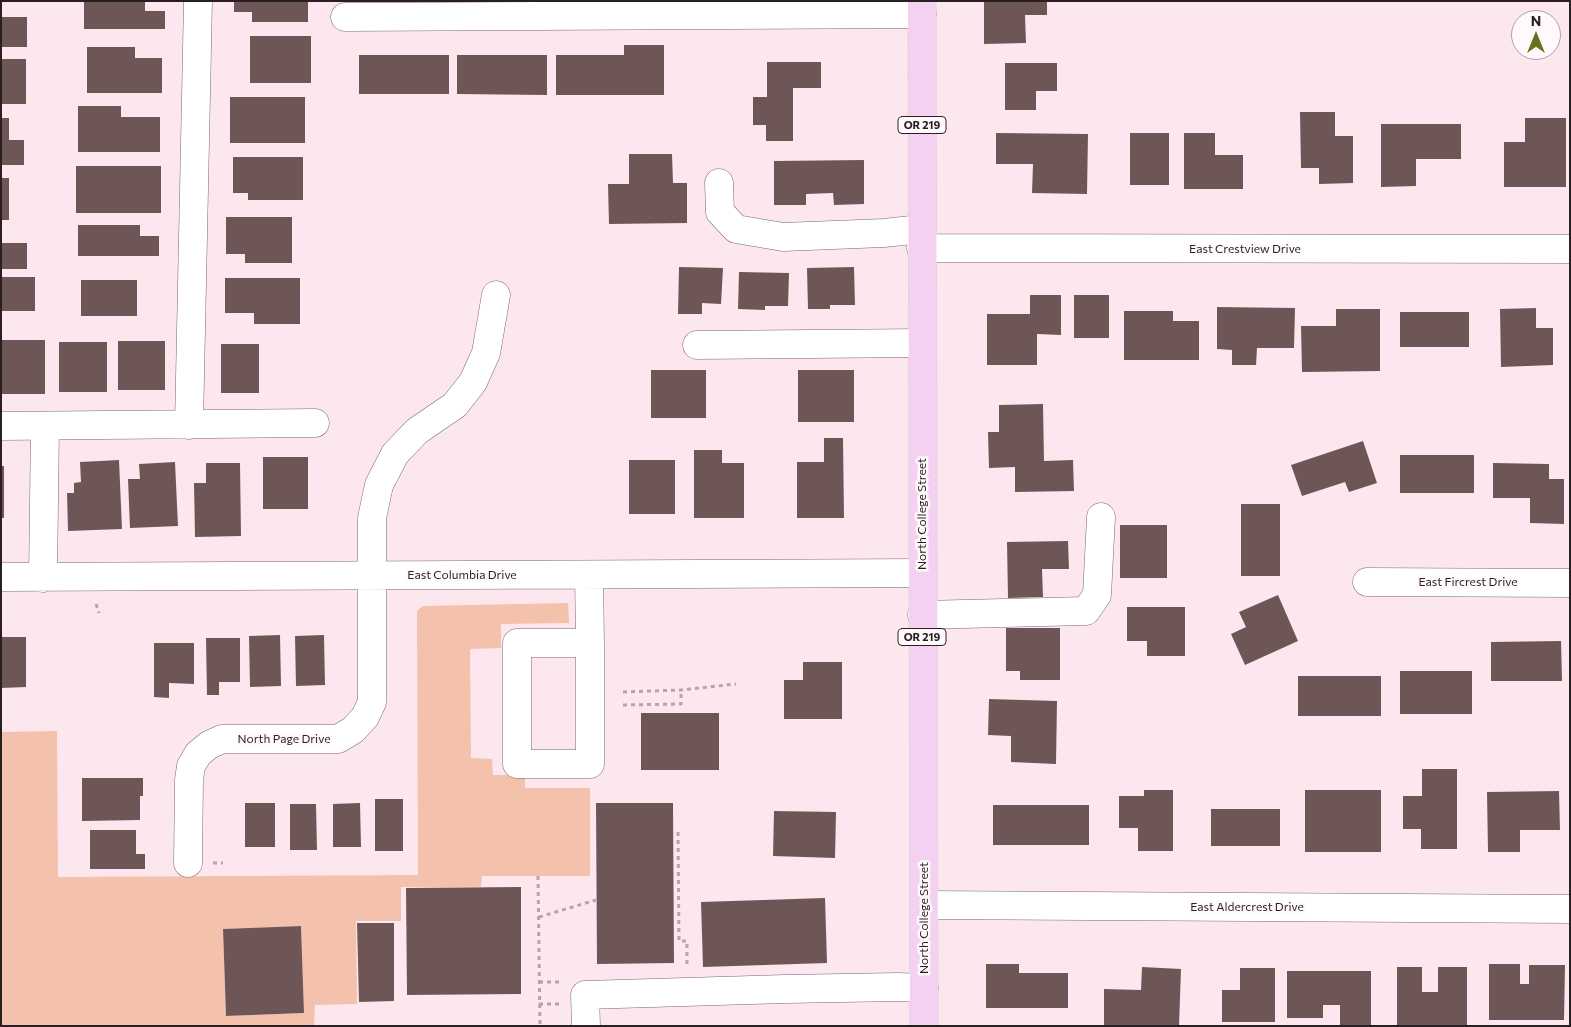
<!DOCTYPE html>
<style>
body{margin:0}
#map{position:relative;width:1571px;height:1027px;overflow:hidden;background:#fde7ee;font-family:Commissioner,sans-serif}
canvas{display:block}
.frame{position:absolute;inset:0;border:2px solid #291f23;pointer-events:none}
.north{position:absolute;left:1511px;top:10px;width:50px;height:50px;box-sizing:border-box;background:#fff9fb;border:1px solid #a9a2a5;border-radius:50%;rotate:0deg;font-size:14px;font-weight:700;line-height:20px;text-align:center;color:#291f23}
.north::after{content:'';display:block;margin:auto;width:18px;height:22px;background:#667420;clip-path:polygon(50% 0,100% 100%,50% 72%,0 100%)}
</style>
<div id="map">
<canvas width="1571" height="1027"></canvas>
<div class="frame"></div>
<div class="north">N</div>
</div>
<script>
const context = document.querySelector('canvas').getContext('2d');
context.lineJoin = 'round';
function fill(path, color) { context.fillStyle = color; context.fill(path, 'evenodd'); }
const toPath = rows => new Path2D(rows.map(r => 'M' + r).join(''));
function stroke(path, color, width, dash) { context.strokeStyle = color; context.lineWidth = width; context.lineCap = dash ? 'butt' : 'round'; context.setLineDash(dash || []); context.stroke(path); }
function label(font, color, halo, rows, align = 'center') {
  context.font = font + ' Commissioner,sans-serif'; context.lineWidth = 5; context.setLineDash([]); context.textBaseline = 'middle'; context.strokeStyle = halo; context.fillStyle = color; for (const [text, x, y, turn = 0] of rows) {
    context.save(); context.translate(x, y); context.rotate((+turn || 0) * Math.PI / 180); context.textAlign = isNaN(turn) ? turn : align; if (halo) context.strokeText(text, 0, 0); context.fillText(text, 0, 0); context.restore();
  }
}
fill(toPath([
 [568,603,569,623,501,624,501,648,470,649,471,758,492,759,493,775,525,775,525,788,590,788,590,876,482,876,481,887,401,887,401,921,356,921,357,1004,315,1005,314,1026,1,1026,1,732,57,731,58,877,418,875,417,611,423,606],
 [301,926,304,1013,226,1016,223,929]
]), '#f4c1ac');
fill(toPath([
 [84,1,145,1,145,11,165,11,165,29,84,29],
 [234,1,308,1,308,22,252,22,252,12,234,12],
 [984,1,1047,1,1047,15,1025,15,1026,43,984,44],
 [1,17,27,17,27,47,1,47],
 [250,36,311,36,311,83,250,83],
 [624,45,664,45,664,95,556,95,556,55,624,55],
 [87,47,135,47,135,58,162,58,162,93,87,93],
 [359,55,449,55,449,94,359,94],
 [457,55,547,55,547,95,457,94],
 [1,59,26,59,26,104,1,104],
 [767,62,821,62,821,88,793,88,793,141,766,141,766,125,753,125,753,97,767,97],
 [1005,63,1057,63,1057,91,1036,91,1036,110,1005,110],
 [230,97,305,97,305,143,230,143],
 [78,106,121,106,121,117,160,117,160,152,78,152],
 [1300,112,1335,112,1335,136,1353,136,1353,183,1319,184,1319,168,1301,168],
 [1,118,9,118,9,140,24,140,24,165,1,165],
 [1525,118,1566,118,1566,187,1504,187,1504,142,1525,142],
 [1381,124,1461,124,1461,159,1416,159,1416,186,1381,187],
 [996,133,1088,134,1087,194,1032,193,1033,164,996,164],
 [1130,133,1169,133,1169,185,1130,185],
 [1184,133,1215,133,1215,155,1243,155,1243,189,1184,189],
 [629,154,672,154,673,183,687,183,687,223,609,224,608,184,629,184],
 [233,157,303,157,303,200,248,200,248,193,233,193],
 [864,160,864,204,834,205,833,193,806,194,806,205,774,205,774,161],
 [76,166,161,166,161,213,76,213],
 [1,178,9,178,9,220,1,220],
 [226,217,292,217,292,263,245,263,245,254,226,254],
 [78,225,140,225,140,236,159,236,159,256,78,256],
 [1,243,27,243,27,269,1,269],
 [679,267,723,268,721,304,702,303,702,314,678,314],
 [854,267,855,305,830,305,830,309,808,309,807,268],
 [739,272,789,273,788,306,765,306,765,310,738,309],
 [1,277,35,277,35,311,1,311],
 [225,278,300,278,300,324,254,324,254,313,225,313],
 [81,280,137,280,137,316,81,316],
 [1030,295,1061,295,1061,335,1037,334,1037,365,987,365,987,314,1030,314],
 [1074,295,1109,295,1109,338,1074,338],
 [1217,307,1295,308,1294,348,1257,348,1256,365,1232,365,1232,350,1217,349],
 [1536,308,1536,328,1553,328,1553,365,1501,367,1500,309],
 [1336,309,1380,309,1380,371,1302,372,1301,326,1336,326],
 [1124,311,1173,311,1173,321,1199,321,1199,360,1124,360],
 [1400,312,1469,312,1469,347,1400,347],
 [1,340,45,340,45,394,1,394],
 [118,341,165,341,165,390,118,390],
 [59,342,107,342,107,392,59,392],
 [221,344,259,344,259,393,221,393],
 [651,370,706,370,706,418,651,418],
 [798,370,854,370,854,422,798,422],
 [1043,404,1044,461,1073,460,1074,491,1015,492,1015,467,989,468,988,432,999,432,999,405],
 [824,438,843,438,844,518,797,518,797,462,824,462],
 [1363,441,1377,483,1349,492,1345,482,1302,496,1291,465],
 [694,450,722,450,722,463,744,463,744,518,694,518],
 [1400,455,1474,455,1474,493,1400,493],
 [263,457,308,457,308,509,263,509],
 [119,460,122,529,68,531,67,493,74,493,74,483,81,482,80,462],
 [629,460,675,460,675,514,629,514],
 [175,462,178,526,130,528,128,479,140,479,139,464],
 [206,463,240,463,241,536,195,537,194,483,206,483],
 [1493,463,1549,464,1549,479,1564,479,1564,524,1530,523,1530,498,1493,498],
 [1,466,4,466,4,518,1,518],
 [1241,504,1280,504,1280,576,1241,576],
 [1120,525,1167,525,1167,578,1120,578],
 [1068,541,1069,569,1042,569,1043,597,1008,598,1007,542],
 [1278,595,1298,641,1245,665,1231,634,1246,627,1239,612],
 [1127,607,1185,607,1185,656,1147,656,1147,641,1127,641],
 [1006,628,1060,628,1060,680,1020,680,1020,671,1006,671],
 [280,635,281,686,250,687,249,636],
 [324,635,325,685,296,686,295,636],
 [1,637,26,637,26,687,1,688],
 [206,638,240,638,240,682,219,682,219,695,207,695],
 [1561,641,1562,681,1491,681,1491,642],
 [154,643,194,643,194,684,169,683,169,698,154,697],
 [803,662,842,662,842,719,784,719,784,680,803,680],
 [1400,671,1472,671,1472,714,1400,714],
 [1298,676,1381,676,1381,716,1298,716],
 [989,699,1057,701,1056,764,1011,762,1011,736,988,735],
 [641,713,719,713,719,770,641,770],
 [1422,769,1457,769,1457,849,1421,849,1421,829,1403,829,1403,796,1422,796],
 [82,778,143,778,143,796,140,796,140,820,82,821],
 [1144,790,1173,790,1173,851,1138,851,1138,828,1119,828,1119,796,1144,796],
 [1305,790,1381,790,1381,852,1305,852],
 [1559,791,1560,830,1520,830,1520,852,1488,852,1487,792],
 [375,799,403,799,403,851,375,851],
 [245,803,275,803,275,847,245,847],
 [360,803,361,847,333,847,333,804],
 [596,803,673,803,674,963,597,964],
 [290,804,316,804,317,850,290,850],
 [993,805,1089,805,1089,845,993,845],
 [1211,809,1280,809,1280,846,1211,846],
 [774,811,836,812,835,858,773,856],
 [90,830,136,830,136,854,145,854,145,869,90,869],
 [521,887,521,994,407,995,406,888],
 [825,898,827,963,703,967,701,902],
 [357,923,394,923,394,1001,359,1002],
 [301,926,304,1013,226,1016,223,929],
 [986,964,1019,964,1019,973,1068,973,1068,1008,986,1008],
 [1489,964,1520,964,1520,984,1529,984,1529,965,1565,965,1564,1020,1489,1020],
 [1142,967,1181,969,1179,1026,1104,1025,1104,989,1141,990],
 [1397,967,1422,967,1422,992,1438,992,1438,967,1467,967,1467,1026,1397,1026],
 [1240,968,1275,968,1275,1022,1222,1022,1222,990,1240,990],
 [1287,971,1371,971,1371,1026,1340,1026,1340,1005,1323,1005,1323,1018,1287,1018]
]), '#6f5656');
const minor = toPath([
 [345,17,922,14],
 [719,183,720,212,736,229,783,237,884,233,921,229],
 [921,248,1570,249],
 [697,345,922,343],
 [189,425,198,1],
 [1,426,315,423],
 [589,575,590,643],
 [1,577,922,573],
 [43,578,45,426],
 [1367,582,1570,583],
 [922,615,1086,611,1097,595,1101,517],
 [517,643,590,643,590,764,517,764,517,643],
 [188,863,189,780,191,766,198,754,209,745,222,739,338,739,353,730,365,717,372,702,372,518,379,485,395,454,417,431,455,405,473,382,486,353,496,295],
 [924,905,1570,909],
 [586,1026,585,995,785,989,898,987,924,988]
]);
const major = toPath([
 [922,1,924,1026]
]);
stroke(minor, '#7e666e', 29);
stroke(major, '#d4d2d3', 29);
stroke(toPath([
 [96,604,99,613],
 [623,692,681,690,736,684],
 [623,705,681,704,681,690],
 [678,832,679,941,687,941,687,965],
 [213,863,223,863],
 [538,876,540,1026],
 [539,917,596,900],
 [539,982,563,982],
 [539,1004,559,1004]
]), '#b6a4aa', 3, [4, 4]);
stroke(minor, '#fff', 28);
stroke(major, '#f4d1f0', 28);
for (const [x, y, w] of [
 [922,125,48],
 [922,637,48]
]) { const box = new Path2D(); box.roundRect(x - w / 2, y - 8.5, w, 17, 4); context.fillStyle = '#fff9fb'; context.fill(box); stroke(box, '#291f23', 1); }
label('bold 11px', '#291f23', null, [
 ["OR 219",922,125],
 ["OR 219",922,637]
]);
label('12px', '#291f23', '#fff9fb', [
 ["East Crestview Drive",1245,249],
 ["North College Street",922,514,-90],
 ["East Columbia Drive",462,575],
 ["East Fircrest Drive",1468,582],
 ["North Page Drive",284,739],
 ["East Aldercrest Drive",1247,907],
 ["North College Street",924,918,-90]
]);
</script>
